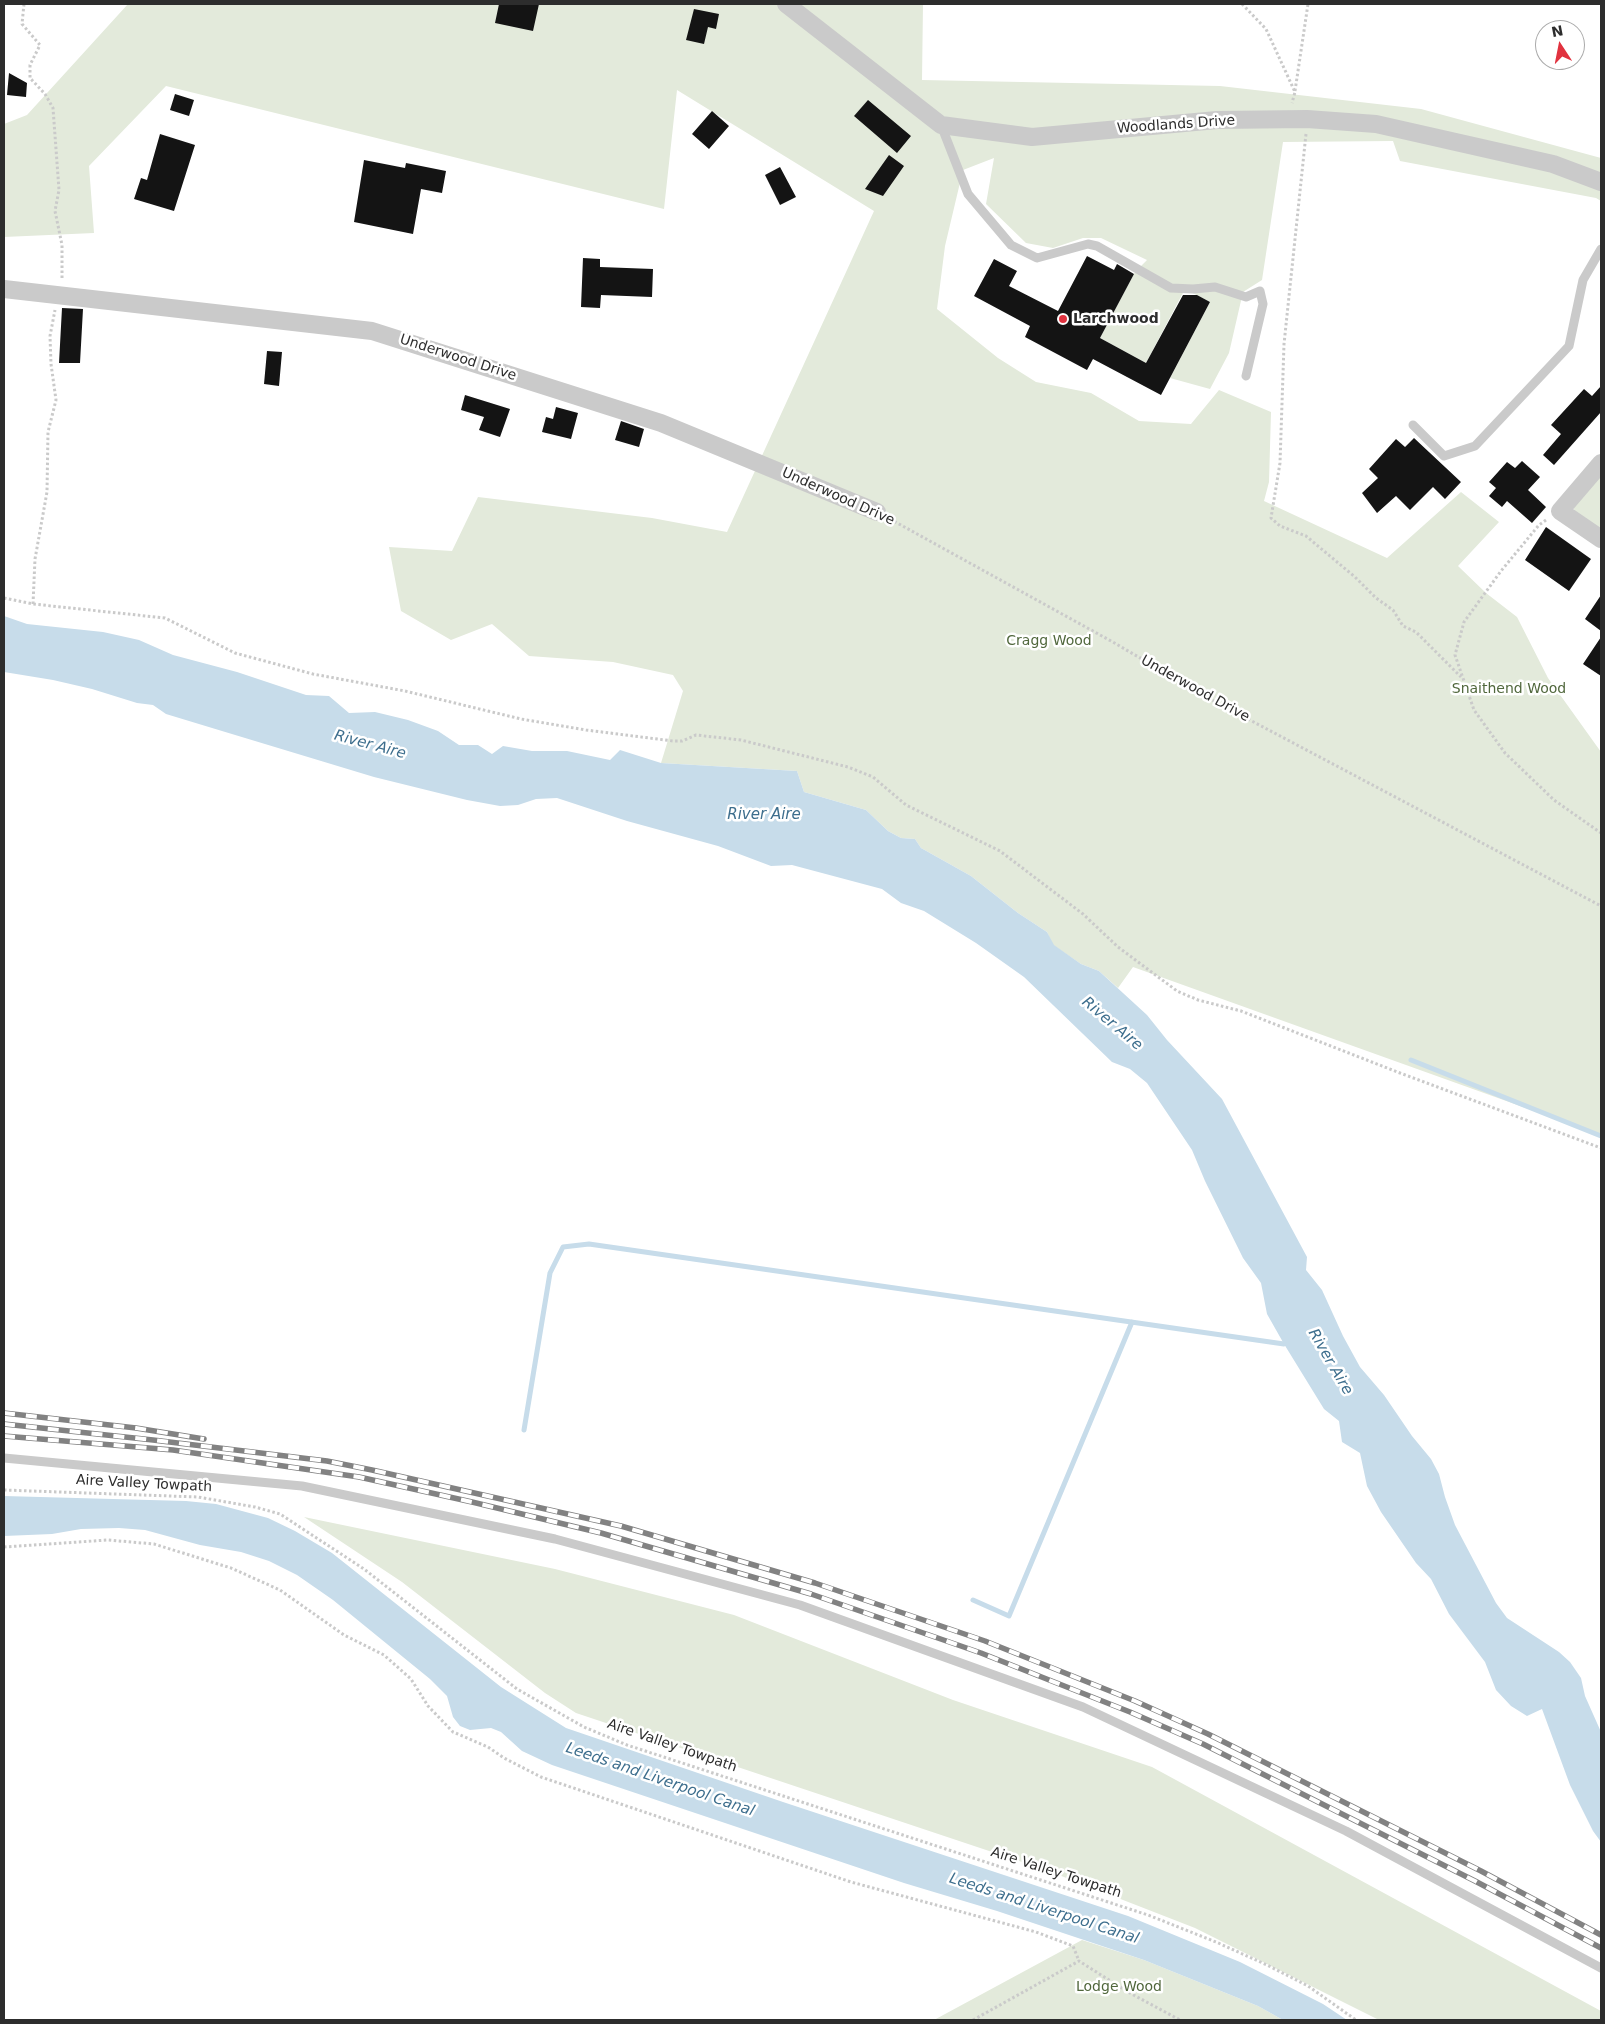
<!DOCTYPE html>
<style>
body{margin:0}
#map{position:relative;width:1605px;height:2024px;overflow:hidden;background:#fff;font-family:"DejaVu Sans",sans-serif}
canvas{display:block}
.frame{position:absolute;inset:0;border:5px solid #2d2d2d;pointer-events:none}
.north{position:absolute;left:1535px;top:20px;width:50px;height:50px;box-sizing:border-box;background:#fff;border:1px solid #ababab;border-radius:50%;rotate:349deg;font-size:14px;font-weight:700;line-height:20px;text-align:center;color:#2d2d2d}
.north::after{content:'';display:block;margin:auto;width:18px;height:22px;background:#e1323f;clip-path:polygon(50% 0,100% 100%,50% 72%,0 100%)}
</style>
<div id="map">
<canvas width="1605" height="2024"></canvas>
<div class="frame"></div>
<div class="north">N</div>
</div>
<script>
const context = document.querySelector('canvas').getContext('2d');
context.lineJoin = 'round';
function fill(path, color) { context.fillStyle = color; context.fill(path, 'evenodd'); }
const toPath = rows => new Path2D(rows.map(r => 'M' + r).join(''));
function stroke(path, color, width, dash) { context.strokeStyle = color; context.lineWidth = width; context.lineCap = dash ? 'butt' : 'round'; context.setLineDash(dash || []); context.stroke(path); }
function label(font, color, halo, rows, align = 'center') {
  context.font = font + ' "DejaVu Sans",sans-serif'; context.lineWidth = 5; context.setLineDash([]); context.textBaseline = 'middle'; context.strokeStyle = halo; context.fillStyle = color; for (const [text, x, y, turn = 0] of rows) {
    context.save(); context.translate(x, y); context.rotate((+turn || 0) * Math.PI / 180); context.textAlign = isNaN(turn) ? turn : align; if (halo) context.strokeText(text, 0, 0); context.fillText(text, 0, 0); context.restore();
  }
}
fill(toPath([
 [128,4,923,4,922,80,1220,86,1421,109,1601,158,1601,201,1596,198,1400,161,1393,141,1283,142,1262,280,1243,292,1229,353,1210,389,1170,378,1210,302,1185,289,1146,363,1100,338,1135,272,1147,260,1101,238,1083,238,1053,248,1026,243,986,204,994,158,963,170,945,246,937,309,998,358,1036,382,1091,393,1139,421,1191,424,1219,390,1271,412,1269,482,1264,501,1387,558,1461,492,1499,522,1458,566,1486,593,1517,617,1548,678,1601,752,1601,1135,1133,967,1118,988,1099,971,1081,964,1053,945,1047,932,1018,913,971,876,921,848,915,839,901,838,888,831,866,810,804,792,797,771,661,763,683,691,673,675,613,662,529,656,492,624,451,640,401,611,389,547,452,551,478,497,652,518,727,532,874,211,677,90,664,209,166,86,89,166,94,233,4,237,4,124,27,115],
 [1601,470,1601,531,1575,515,1573,502],
 [304,1517,555,1569,734,1615,953,1700,1152,1767,1601,2011,1601,2020,1379,2020,1195,1928,1046,1870,576,1713,545,1693,402,1582],
 [1082,1940,1144,1960,1258,2006,1283,2020,934,2020]
]), '#e3eadb');
fill(toPath([
 [4,616,27,624,103,632,139,640,173,655,237,672,306,695,329,696,349,713,375,712,408,720,438,731,459,745,478,745,492,754,503,746,532,751,567,751,610,760,620,750,661,763,797,771,804,792,866,810,888,831,901,838,915,839,921,848,971,876,1018,913,1047,932,1054,945,1081,964,1099,971,1147,1015,1167,1040,1222,1099,1307,1257,1306,1270,1322,1290,1343,1336,1360,1367,1384,1395,1412,1436,1431,1459,1439,1474,1445,1497,1455,1525,1496,1603,1507,1618,1559,1652,1570,1662,1581,1678,1585,1696,1601,1732,1601,1842,1593,1831,1570,1785,1542,1709,1527,1716,1511,1706,1496,1690,1485,1662,1449,1614,1431,1579,1416,1563,1381,1512,1367,1486,1360,1453,1342,1442,1339,1421,1324,1409,1284,1344,1267,1314,1261,1283,1243,1258,1205,1181,1192,1150,1147,1083,1130,1069,1112,1062,1024,977,976,943,924,911,901,903,882,889,792,865,771,866,718,846,627,821,557,798,536,799,518,805,500,806,467,800,374,777,222,731,166,714,153,705,137,703,92,689,53,680,4,672],
 [4,1496,186,1501,216,1504,268,1518,295,1531,332,1553,501,1687,566,1728,783,1802,1128,1916,1240,1962,1323,2004,1347,2020,1283,2020,1258,2006,1144,1960,997,1911,904,1883,552,1765,522,1751,501,1732,491,1728,470,1730,460,1726,453,1717,447,1696,430,1679,333,1600,297,1575,269,1561,241,1552,200,1545,145,1530,119,1528,81,1529,52,1534,4,1536]
]), '#c7dcea');
stroke(toPath([
 [1411,1060,1601,1136],
 [524,1430,550,1273,563,1247,589,1244,1284,1344],
 [973,1600,1009,1616,1132,1322]
]), '#c7dcea', 5);
fill(toPath([
 [499,4,539,4,533,31,495,23],
 [694,9,719,14,716,29,708,27,704,44,686,40],
 [9,73,27,83,26,97,7,95],
 [175,94,194,100,189,116,170,110],
 [868,100,911,136,897,153,854,116],
 [712,111,729,126,709,149,692,134],
 [160,134,195,145,174,211,134,199,141,178,147,180],
 [889,155,904,166,883,196,865,189],
 [364,160,405,168,406,163,446,171,442,193,421,189,413,234,354,222],
 [780,167,796,197,780,205,765,175],
 [1087,256,1114,270,1117,264,1134,274,1100,338,1146,363,1183,295,1197,295,1210,302,1161,395,1093,359,1087,370,1025,337,1030,326,974,296,994,259,1017,271,1009,286,1058,311],
 [583,258,600,259,600,267,653,269,652,297,601,295,600,308,581,307],
 [62,308,83,309,80,363,59,363],
 [267,351,282,352,279,386,264,384],
 [1601,386,1601,412,1554,465,1543,455,1561,434,1551,425,1584,389,1592,396],
 [465,395,510,409,500,437,479,430,484,417,461,410],
 [556,407,578,413,571,439,542,432,546,417,553,419],
 [621,421,644,429,639,447,615,440],
 [1414,438,1461,482,1445,499,1433,487,1410,510,1396,496,1377,513,1362,493,1378,478,1369,469,1396,439,1405,447],
 [1522,461,1540,477,1528,490,1546,507,1532,523,1507,501,1502,507,1489,496,1496,488,1489,482,1507,462,1515,468],
 [1546,527,1591,559,1569,591,1525,560],
 [1601,595,1601,631,1585,619],
 [1601,637,1601,676,1583,664]
]), '#141414');
stroke(toPath([
 [24,4,22,24,40,45,30,65,30,78,45,94,53,108,59,190,55,211,62,245,62,280],
 [1242,4,1266,29,1295,92,1292,103],
 [1295,91,1308,4],
 [1306,134,1284,344,1280,463,1271,518,1280,526,1306,536,1355,577,1376,598,1393,610,1403,626,1416,632,1461,677],
 [890,519,1111,641,1214,701,1601,906],
 [1546,520,1539,525,1501,571,1464,622,1455,655,1474,710,1505,753,1554,800,1601,833],
 [4,598,33,604,165,618,235,653,313,674,405,691,521,719,586,730,673,741,682,741,696,735,741,740,848,767,873,777,906,805,1000,851,1083,914,1118,947,1177,991,1198,1000,1241,1011,1400,1073,1601,1148],
 [33,604,35,559,47,492,48,432,56,400,51,364,50,336,55,310],
 [4,1490,198,1497,255,1507,280,1514,364,1569,517,1689,584,1727,627,1745,1148,1915,1216,1942,1267,1965,1308,1986,1356,2020],
 [4,1547,108,1540,154,1544,231,1568,280,1590,344,1635,384,1655,411,1679,428,1706,453,1732,488,1747,504,1758,541,1777,851,1882,1036,1932,1073,1946,1079,1961],
 [973,2020,1079,1961,1128,1992,1180,2020]
]), '#cacaca', 3, [2.5, 2.5]);
stroke(toPath([
 [941,125,968,194,1011,245,1037,258,1088,244,1097,246,1171,288,1193,289,1215,287,1246,297,1260,291,1263,304,1246,376],
 [1413,425,1444,456,1475,446,1569,346,1583,280,1601,249],
 [4,1458,302,1486,555,1539,800,1605,1083,1707,1346,1831,1601,1968]
]), '#cacaca', 9);
stroke(toPath([
 [786,4,941,125,1032,137,1217,120,1307,119,1376,124,1553,164,1601,182],
 [4,289,372,331,661,423,877,512],
 [1601,463,1560,511,1601,539]
]), '#cacaca', 18);
const rail = toPath([
 [4,1413,136,1428,204,1439],
 [4,1424,153,1440,327,1461,372,1470,621,1526,815,1583,985,1641,1135,1701,1208,1734,1481,1871,1601,1935],
 [4,1436,173,1450,359,1477,472,1502,601,1533,811,1594,981,1653,1130,1712,1203,1744,1475,1881,1601,1948]
]);
stroke(rail, '#828282', 5.5);
stroke(rail, '#fff', 4, [11]);
for (const [x, y, r, color] of [
 [1063,319,5,"#e1323f"]
]) { const dot = new Path2D(); dot.arc(x, y, r, 0, 2 * Math.PI); context.fillStyle = color; context.fill(dot); stroke(dot, '#fff', 2); }
label('14px', '#2d2d2d', '#fff', [
 ["Woodlands Drive",1176,125,-4],
 ["Underwood Drive",458,358,18],
 ["Underwood Drive",838,497,24],
 ["Underwood Drive",1195,689,29],
 ["Aire Valley Towpath",144,1484,3],
 ["Aire Valley Towpath",672,1746,19],
 ["Aire Valley Towpath",1056,1873,18]
]);
label('bold 14px', '#2d2d2d', '#fff', [
 ["Larchwood",1073,319]
], 'left');
label('14px', '#50673c', '#fff', [
 ["Cragg Wood",1049,641],
 ["Snaithend Wood",1509,689],
 ["Lodge Wood",1119,1987]
]);
label('italic 15px', '#3d6e8d', '#fff', [
 ["River Aire",370,745,15],
 ["River Aire",764,815],
 ["River Aire",1112,1024,40],
 ["River Aire",1330,1362,60],
 ["Leeds and Liverpool Canal",660,1780,19],
 ["Leeds and Liverpool Canal",1044,1909,18]
]);
</script>
